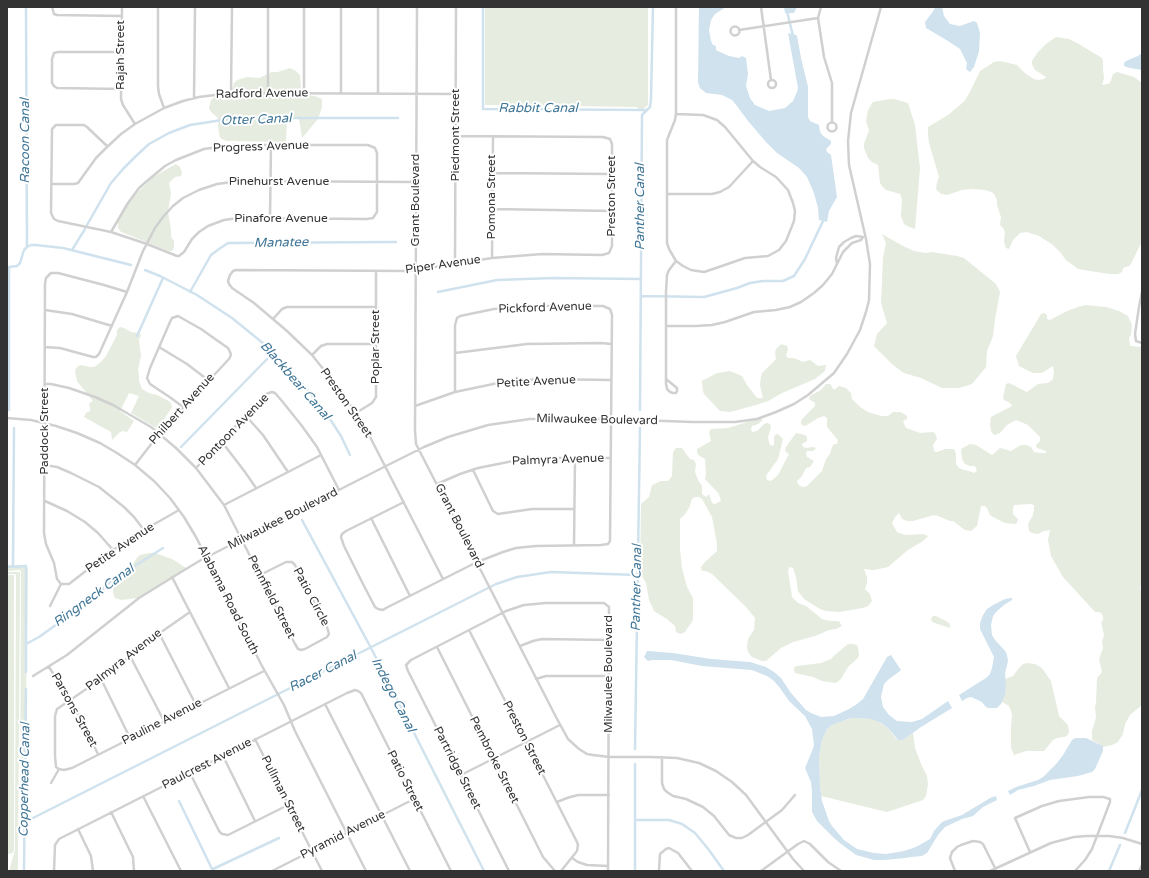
<!DOCTYPE html>
<style>
body{margin:0}
#map{position:relative;width:1149px;height:878px;overflow:hidden;background:#fff;font-family:"Varela Round",sans-serif}
canvas{display:block}
.frame{position:absolute;inset:0;border:8px solid #333;pointer-events:none}
</style>
<div id="map">
<canvas width="1149" height="878"></canvas>
<div class="frame"></div>
</div>
<script>
const context = document.querySelector('canvas').getContext('2d');
context.lineJoin = 'round';
function fill(path, color) { context.fillStyle = color; context.fill(path, 'evenodd'); }
const toPath = rows => new Path2D(rows.map(r => 'M' + r).join(''));
function stroke(path, color, width, dash) { context.strokeStyle = color; context.lineWidth = width; context.lineCap = dash ? 'butt' : 'round'; context.setLineDash(dash || []); context.stroke(path); }
function label(font, color, halo, rows, align = 'center') {
  context.font = font + ' "Varela Round",sans-serif'; context.lineWidth = 4; context.setLineDash([]); context.textBaseline = 'middle'; context.strokeStyle = halo; context.fillStyle = color; for (const [text, x, y, turn = 0] of rows) {
    context.save(); context.translate(x, y); context.rotate((+turn || 0) * Math.PI / 180); context.textAlign = isNaN(turn) ? turn : align; if (halo) context.strokeText(text, 0, 0); context.fillText(text, 0, 0); context.restore();
  }
}
fill(toPath([
 [485,7,648,7,648,105,643,109,639,109,637,107,485,105],
 [1056,37,1069,39,1077,43,1102,58,1103,61,1103,69,1104,78,1102,85,1107,84,1110,83,1113,74,1117,72,1134,77,1142,83,1142,241,1131,264,1129,266,1123,268,1122,272,1118,274,1109,274,1078,269,1066,260,1060,252,1053,245,1039,236,1027,232,1020,233,1013,240,1009,249,1006,248,1004,242,1005,232,1003,228,1000,225,1001,217,997,205,997,200,994,194,992,192,985,190,972,189,962,190,947,195,941,194,936,189,937,182,939,177,929,143,928,134,928,127,948,115,960,105,965,100,970,92,980,71,994,62,1000,61,1017,65,1026,74,1034,79,1038,80,1044,79,1046,77,1035,70,1032,64,1032,61,1037,53,1046,44],
 [290,68,296,71,300,75,301,89,303,93,307,95,315,96,322,99,322,107,318,119,302,138,299,119,287,119,286,142,230,141,226,141,220,138,218,126,219,121,217,117,211,112,209,108,211,100,217,95,231,93,234,83,237,80,247,77,259,78,272,72,278,72],
 [890,99,894,99,908,103,915,125,920,168,915,229,907,226,904,224,901,216,902,199,900,194,886,190,882,186,880,183,878,165,872,162,868,158,864,148,864,144,869,130,866,121,868,110,873,102],
 [176,164,180,167,182,173,181,176,175,177,169,183,171,194,168,211,171,230,171,237,174,241,174,248,172,251,169,251,121,232,118,228,118,222,123,209,127,203,153,177],
 [882,234,903,246,914,251,926,253,932,252,957,256,964,258,996,284,1000,292,995,319,993,336,987,351,986,367,972,384,959,388,942,388,921,378,904,373,893,365,874,346,877,334,887,323,881,303,883,258,886,243],
 [1085,305,1106,307,1119,311,1128,316,1132,325,1131,335,1129,338,1130,345,1131,346,1142,347,1142,584,1140,588,1142,590,1142,705,1130,715,1125,724,1123,734,1118,742,1112,745,1103,747,1098,743,1092,740,1092,731,1096,718,1095,707,1096,703,1097,678,1102,672,1099,659,1103,648,1102,642,1104,635,1101,622,1103,620,1103,616,1101,613,1098,612,1095,612,1063,577,1051,556,1048,540,1050,530,1044,531,1038,534,1032,533,1029,531,1028,524,1033,515,1034,509,1034,505,1031,504,1014,505,1013,508,1013,514,1018,519,1017,523,1015,524,1005,523,993,517,990,515,987,508,985,506,981,506,977,526,971,531,965,530,953,521,950,521,938,516,934,515,913,521,907,521,902,519,899,513,895,517,892,523,897,532,905,535,924,534,928,536,923,541,908,550,888,567,874,570,864,569,867,577,867,583,865,589,870,594,872,601,868,606,863,608,839,612,826,611,820,609,804,599,798,591,796,577,793,568,789,567,788,571,792,597,798,603,806,606,822,619,831,621,839,621,842,626,836,629,829,630,815,636,793,642,781,648,766,661,762,661,752,657,748,652,747,647,748,639,754,630,755,618,746,607,712,574,706,571,702,571,701,567,705,562,717,551,717,544,712,517,702,499,699,497,695,497,692,499,689,508,685,514,680,519,680,549,682,568,687,587,693,598,693,620,685,632,680,634,676,632,675,626,667,619,654,611,649,600,646,583,640,573,641,504,649,497,652,485,661,481,668,481,672,476,673,452,676,448,682,448,690,459,694,460,696,464,695,472,698,480,702,486,702,494,706,497,709,494,712,503,715,504,721,501,719,494,705,479,706,473,705,459,698,455,697,452,697,449,711,441,709,432,711,429,728,428,760,418,763,420,758,424,752,426,751,429,752,432,757,431,764,424,767,423,770,424,771,427,768,437,769,443,771,446,774,445,774,438,775,435,778,434,783,439,778,459,768,473,766,476,767,480,771,481,778,475,789,454,787,453,785,450,786,447,796,433,805,435,807,437,807,441,802,444,803,447,807,448,813,447,816,448,813,451,807,451,806,454,807,457,814,461,810,467,806,468,802,476,797,481,798,484,800,486,804,487,807,486,822,471,826,459,830,454,832,447,834,444,837,444,838,440,827,427,827,418,824,416,818,418,807,425,804,426,801,424,801,421,803,418,815,406,815,403,809,399,810,396,821,390,826,384,830,384,834,390,839,386,846,388,851,393,852,399,860,407,868,412,881,416,888,416,893,412,901,412,907,416,907,419,903,421,906,428,920,433,932,432,935,433,937,439,933,445,934,451,937,452,945,449,954,449,956,454,956,464,959,468,964,470,969,471,974,473,977,471,975,466,969,466,964,463,962,459,961,449,970,444,976,445,992,455,1000,448,1011,451,1021,445,1026,445,1031,447,1034,452,1040,453,1046,453,1046,451,1037,448,1036,445,1040,441,1040,437,1028,425,1016,420,1007,425,1000,433,994,435,991,431,990,425,991,417,1012,406,1010,403,1004,400,1003,397,1006,384,1009,383,1027,392,1038,384,1048,383,1053,379,1054,371,1053,366,1042,373,1033,373,1019,366,1016,356,1041,314,1044,313,1047,315,1047,319,1050,320,1067,311,1078,307],
 [120,327,124,328,131,332,139,333,141,335,139,340,141,356,138,369,139,377,139,381,142,389,149,393,157,395,167,400,171,403,172,407,158,429,131,413,139,396,129,393,120,411,134,421,127,432,123,431,120,432,112,440,111,432,84,417,86,413,90,411,90,408,89,404,92,401,93,401,80,385,77,381,75,371,76,368,80,365,90,367,94,367,101,362,106,356,117,335,117,330],
 [781,344,787,346,788,349,786,356,788,358,794,358,803,362,810,360,818,366,826,365,825,371,815,379,782,393,768,401,756,405,730,412,720,411,704,394,703,391,702,381,717,373,730,371,742,376,747,385,757,398,763,398,760,385,761,376,762,373,776,359,775,352,776,349],
 [149,553,155,553,172,559,186,568,139,598,121,600,115,598,113,593,113,587,116,582,131,567,136,559,140,555],
 [7,565,24,566,28,569,28,576,24,820,22,822,20,827,20,856,21,572,20,570,7,571],
 [7,572,20,572,18,871,9,871,15,850,16,574,7,574],
 [7,575,14,575,14,850,13,853,7,854],
 [933,616,936,616,946,621,949,623,950,626,950,628,932,622,931,619],
 [848,644,853,644,857,645,858,648,859,655,858,658,848,667,841,679,836,683,822,681,813,677,795,673,794,670,794,667,797,666,821,663,831,659,835,655],
 [1027,663,1035,664,1042,668,1051,681,1059,716,1068,725,1069,732,1067,736,1064,737,1057,738,1053,740,1044,751,1026,751,1014,755,1011,748,1011,727,1012,715,1011,711,1009,706,1002,702,1005,694,1006,688,1005,679,1013,676,1019,668,1023,664],
 [853,718,871,719,877,721,888,728,896,739,903,740,913,733,915,748,921,764,927,776,928,784,926,796,923,800,887,812,821,796,820,786,819,757,822,740,824,735,827,729,832,725,842,721]
]), '#e6ecdf');
fill(toPath([
 [699,7,726,7,715,14,711,20,709,30,711,41,713,45,716,46,716,50,720,52,729,56,739,58,742,56,746,58,748,74,746,86,750,98,755,105,769,111,785,108,793,101,797,92,798,88,788,33,796,35,797,36,801,58,808,87,808,117,810,121,819,125,820,132,823,136,831,141,831,144,826,149,827,152,831,155,837,197,829,211,827,222,819,220,818,208,814,193,807,177,799,168,777,153,766,142,748,121,737,106,732,100,722,95,706,93,700,88,698,82],
 [784,7,797,7,794,13,785,13],
 [935,7,942,7,944,16,950,24,960,26,974,21,977,23,980,33,979,51,974,67,970,72,966,69,967,63,960,49,948,41,926,28,925,22,934,10],
 [1142,53,1142,70,1130,68,1124,66,1124,63,1126,61,1138,56],
 [1011,598,1012,598,1012,600,1004,605,996,612,993,616,991,625,992,635,995,640,1006,652,1007,655,1008,661,1005,673,1006,688,1005,695,1001,704,997,708,988,708,985,706,982,702,971,697,967,698,962,701,959,695,986,678,990,674,992,668,994,657,980,629,980,623,983,615,987,609,993,605,1005,599],
 [647,651,673,653,711,659,750,662,766,667,774,672,781,678,791,693,806,710,811,713,821,717,834,716,849,709,857,704,863,699,887,657,891,655,901,670,900,671,889,679,884,684,881,697,883,707,889,715,897,721,912,722,922,719,948,701,952,708,921,727,903,740,898,740,888,728,881,723,871,719,853,718,848,719,832,725,827,729,822,740,819,757,820,786,822,801,829,821,832,826,844,840,857,849,874,853,886,854,904,851,916,847,930,839,934,831,942,822,947,820,962,815,990,798,996,796,997,800,983,807,973,816,962,819,945,827,938,835,927,853,922,856,911,857,905,858,884,860,874,860,856,855,841,844,834,838,817,821,812,812,812,792,811,782,805,768,812,751,814,745,812,729,805,716,789,701,780,688,774,681,767,676,752,670,702,666,671,660,652,660,648,661,644,657],
 [1075,738,1086,738,1103,746,1103,751,1095,769,1092,772,1078,776,1050,780,1034,786,1018,790,1010,795,1008,791,1016,787,1038,780,1043,777,1057,763,1063,755,1072,740]
]), '#cfe2ee');
stroke(toPath([
 [483,7,483,109,646,110],
 [786,7,793,36],
 [87,225,111,183,123,169,136,156,149,144,169,133,190,125,235,118,398,118],
 [27,247,31,245,36,245,63,248,131,265],
 [72,250,85,229],
 [7,267,9,267,9,410],
 [9,267,17,266,20,263,24,250,27,247,26,7],
 [145,270,160,276,197,295,232,318,264,344,301,382,326,413,341,436,350,455],
 [190,292,211,255,219,249,228,243,396,242],
 [438,292,497,280,554,278,641,279],
 [641,296,704,297,737,288,750,283,763,281,783,281,794,276,805,259,823,221,823,218],
 [137,336,163,278],
 [640,410,642,115,650,107,651,99,653,7],
 [181,447,273,353],
 [302,520,371,648,484,871],
 [13,566,14,428],
 [7,567,26,566,26,672],
 [26,644,39,637,78,609,98,594,111,581,163,548],
 [635,749,640,428],
 [179,801,213,871],
 [635,820,669,820,682,824,695,833,709,850,724,871],
 [24,827,31,819,496,584,517,577,551,572,637,575],
 [1125,833,1142,790],
 [213,869,279,838],
 [24,871,26,689],
 [635,871,635,764],
 [1109,871,1120,845]
]), '#cfe2ee', 2.5);
stroke(toPath([
 [52,7,54,14,57,15,122,16],
 [122,7,121,99,123,105,135,124],
 [158,7,158,86,159,94,164,108],
 [417,7,415,430,416,444,556,717,568,739,579,749,587,754,593,755,609,757,651,757,677,758,699,763,716,771,732,782,746,795,793,859,804,871],
 [761,7,771,80],
 [821,7,818,18,824,57,832,83,832,122],
 '730.5 31a4.5 4.5 0 1 1 9 0a4.5 4.5 0 1 1-9 0Z',
 [739,30,818,18],
 '768 84a4 4 0 1 1 8 0a4 4 0 1 1-8 0Z',
 [121,89,57,88,54,86,52,83,52,59,54,53,58,52,121,52],
 [231,93,232,7],
 [268,93,268,7],
 [304,93,304,7],
 [341,93,341,7],
 [378,93,378,7],
 [194,98,195,7],
 [676,114,703,115,717,120,725,127,753,161,760,167,776,177,788,190,793,203,795,211,794,221,786,241,779,250,768,256,745,258,713,269,704,272,691,270,683,266,676,261,669,249,667,243,667,140,675,120,676,114,676,7],
 '827.5 127a4.5 4.5 0 1 1 9 0a4.5 4.5 0 1 1-9 0Z',
 [107,146,87,127,84,125,56,125,52,129,51,213,54,219,58,221,111,232,147,244,177,256,179,256,184,252,192,239,199,232,208,226,224,220,238,218,367,219,373,218,377,212,377,153,375,148,368,145,233,145,204,149,176,160,165,166,147,181,139,188,128,203,111,232],
 [492,173,612,174],
 [52,184,74,184,78,183,96,158,105,149,121,134,135,124,164,108,183,101,199,97,231,93,456,94],
 [667,194,712,194,720,192,729,187,753,161],
 [492,209,612,211],
 [270,218,271,145],
 [492,258,493,137],
 [455,263,456,7],
 [837,264,836,258,839,247,844,242,851,238,856,236,863,237],
 [1142,292,1139,307,1135,334,1136,341,1142,343],
 [45,310,72,314,112,326],
 [273,319,282,309,287,307,376,307],
 [666,326,696,326,712,325,725,322,754,312,776,310,790,307,801,302,814,293,823,285,832,274,843,252,852,243,861,240,863,237],
 [45,347,60,348,93,357,96,357,99,354,127,292,143,251,155,228,163,217,173,206,183,198,199,190,217,184,239,181,416,182],
 [159,347,187,364,208,380],
 [455,353,527,344,601,343,611,344],
 [312,355,321,346,327,344,376,344],
 [666,379,666,384,667,389,670,392,673,393,676,393,677,391,677,388,666,379,666,292,667,275,669,270,676,261],
 [45,384,51,384,69,388,95,397,113,405,151,427,176,448,196,468,224,505,295,644,298,649,301,650,305,649,327,637,329,634,327,627,295,565,292,562,286,562,260,575],
 [415,406,455,392,498,383,539,379,611,380],
 [356,413,372,403,376,397,376,271],
 [246,416,263,435,288,472],
 [7,418,31,420,56,426,77,433,100,443,117,453,135,465,154,481,170,498,184,517,196,537,262,666,284,705,295,731,366,871],
 [222,442,245,472,256,488],
 [45,465,57,467,71,473,99,487,124,507,134,517,144,530],
 [135,465,159,434,229,359,231,355,230,352,228,348,218,341,201,329,178,316,172,318,170,322,150,368,147,378,150,384,171,398,183,407],
 [196,468,266,394,272,392,275,393,282,401,302,426,317,447,339,490],
 [473,470,493,511,498,514,532,509,574,509],
 [437,484,460,474,478,468,518,460,544,458,611,458],
 [45,501,67,511,85,522,98,533,113,550],
 [404,502,346,531,342,534,341,537,344,546,363,584,375,607,378,609,383,610,386,608,477,562,503,552,516,548,536,546,601,545,608,544,610,541,612,315,610,309,603,306,527,306,494,309,460,316,457,318,455,325,455,392],
 [224,505,321,455],
 [371,518,410,596],
 [574,545,575,458],
 [172,577,229,688],
 [443,579,369,435,356,413,336,385,312,355,287,331,254,303,232,288,229,284,228,281,230,275,233,271,236,270,409,271,492,258,542,254,602,255,609,253,612,246,612,144,610,139,603,137,456,136],
 [61,584,57,579,54,563,46,544,44,533,45,284,46,278,51,273,58,273,104,285,127,292],
 [61,584,69,584,113,550,144,530,179,510],
 [50,606,61,584],
 [469,630,577,842,578,845,577,851,561,871],
 [159,633,196,705],
 [520,646,533,641,542,639,609,640],
 [437,647,536,843,543,857,555,871],
 [130,656,164,721],
 [49,667,74,706,98,754],
 [33,676,67,655,139,598,181,572,201,560,386,466,424,447,448,437,488,425,530,419,611,419,692,422,735,422,757,419,776,412,794,404,808,395,834,373,847,354,860,330,866,312,869,300,870,264,866,239,849,165,848,141,851,113,881,7],
 [101,679,130,738],
 [536,679,546,676,609,676],
 [325,704,410,871],
 [255,739,322,871],
 [223,756,255,821],
 [662,757,662,783,664,789,667,792,673,796,686,799,703,807,714,816,729,835,736,838,742,838,748,835,782,810,795,795],
 [59,769,64,770,72,768,264,671],
 [59,769,56,767,55,756,55,716,57,709,101,679,154,637,190,612],
 [190,773,219,831,222,834,228,835,288,805],
 [461,775,560,725],
 [51,783,59,769],
 [143,796,181,871],
 [557,802,567,798,578,795,609,795],
 [111,812,133,857,134,871],
 [78,829,91,856,93,871],
 [1030,852,1015,818,1042,806,1059,801,1089,797,1103,797,1110,799,1110,802,1092,849,1085,860,1075,871],
 [572,858,578,862,587,865,608,866],
 [54,871,55,845,59,839,347,693,355,690,358,691,361,693,451,871],
 [272,871,414,799],
 [509,871,408,671,406,665,411,660,506,611,524,605,546,603,604,603,609,607,608,871],
 [659,871,660,854,666,849,669,848,678,853,692,871],
 [761,871,798,844,804,841,810,844,828,862,841,871],
 [955,871,950,858,952,852,957,847,961,845,973,841,980,842,983,844,995,868],
 [990,871,1051,843,1074,837,1086,836,1109,836,1123,838,1142,844],
 [1139,871,1142,865]
]), '#d0d0d0', 2.5);
label('12px', '#333', '#fff', [
 ["Rajah Street",121,55,-90],
 ["Radford Avenue",262,94,-1],
 ["Piedmont Street",456,135,-90],
 ["Progress Avenue",261,147,-2],
 ["Pinehurst Avenue",279,182],
 ["Preston Street",612,196,-90],
 ["Pomona Street",492,197,-90],
 ["Grant Boulevard",416,200,-90],
 ["Pinafore Avenue",281,219],
 ["Piper Avenue",443,265,-8],
 ["Pickford Avenue",545,308,-2],
 ["Poplar Street",376,347,-90],
 ["Petite Avenue",536,382,-3],
 ["Preston Street",346,403,55],
 ["Philbert Avenue",182,409,-48],
 ["Milwaukee Boulevard",597,420,1],
 ["Pontoon Avenue",234,430,-46],
 ["Paddock Street",45,431,-90],
 ["Palmyra Avenue",558,460,-2],
 ["Milwaukee Boulevard",283,519,-27],
 ["Grant Boulevard",459,526,63],
 ["Petite Avenue",120,548,-34],
 ["Pennfield Street",271,597,63],
 ["Patio Circle",311,597,62],
 ["Alabama Road South",228,600,63],
 ["Palmyra Avenue",124,660,-38],
 ["Milwaulee Boulevard",609,674,-90],
 ["Parsons Street",74,710,61],
 ["Pauline Avenue",162,722,-27],
 ["Preston Street",524,738,63],
 ["Pembroke Street",494,760,63],
 ["Paulcrest Avenue",207,764,-27],
 ["Partridge Street",457,768,63],
 ["Patio Street",405,781,63],
 ["Pullman Street",283,794,63],
 ["Pyramid Avenue",343,835,-27]
]);
label('italic 13px', '#3f7597', '#fff', [
 ["Rabbit Canal",538,109],
 ["Otter Canal",256,120,-2],
 ["Racoon Canal",26,141,-90],
 ["Panther Canal",641,207,-90],
 ["Manatee",281,243,-1],
 ["Blackbear Canal",295,381,49],
 ["Panther Canal",637,588,-89],
 ["Ringneck Canal",94,596,-36],
 ["Racer Canal",323,672,-27],
 ["Indego Canal",393,695,63],
 ["Copperhead Canal",25,780,-89]
]);
</script>
